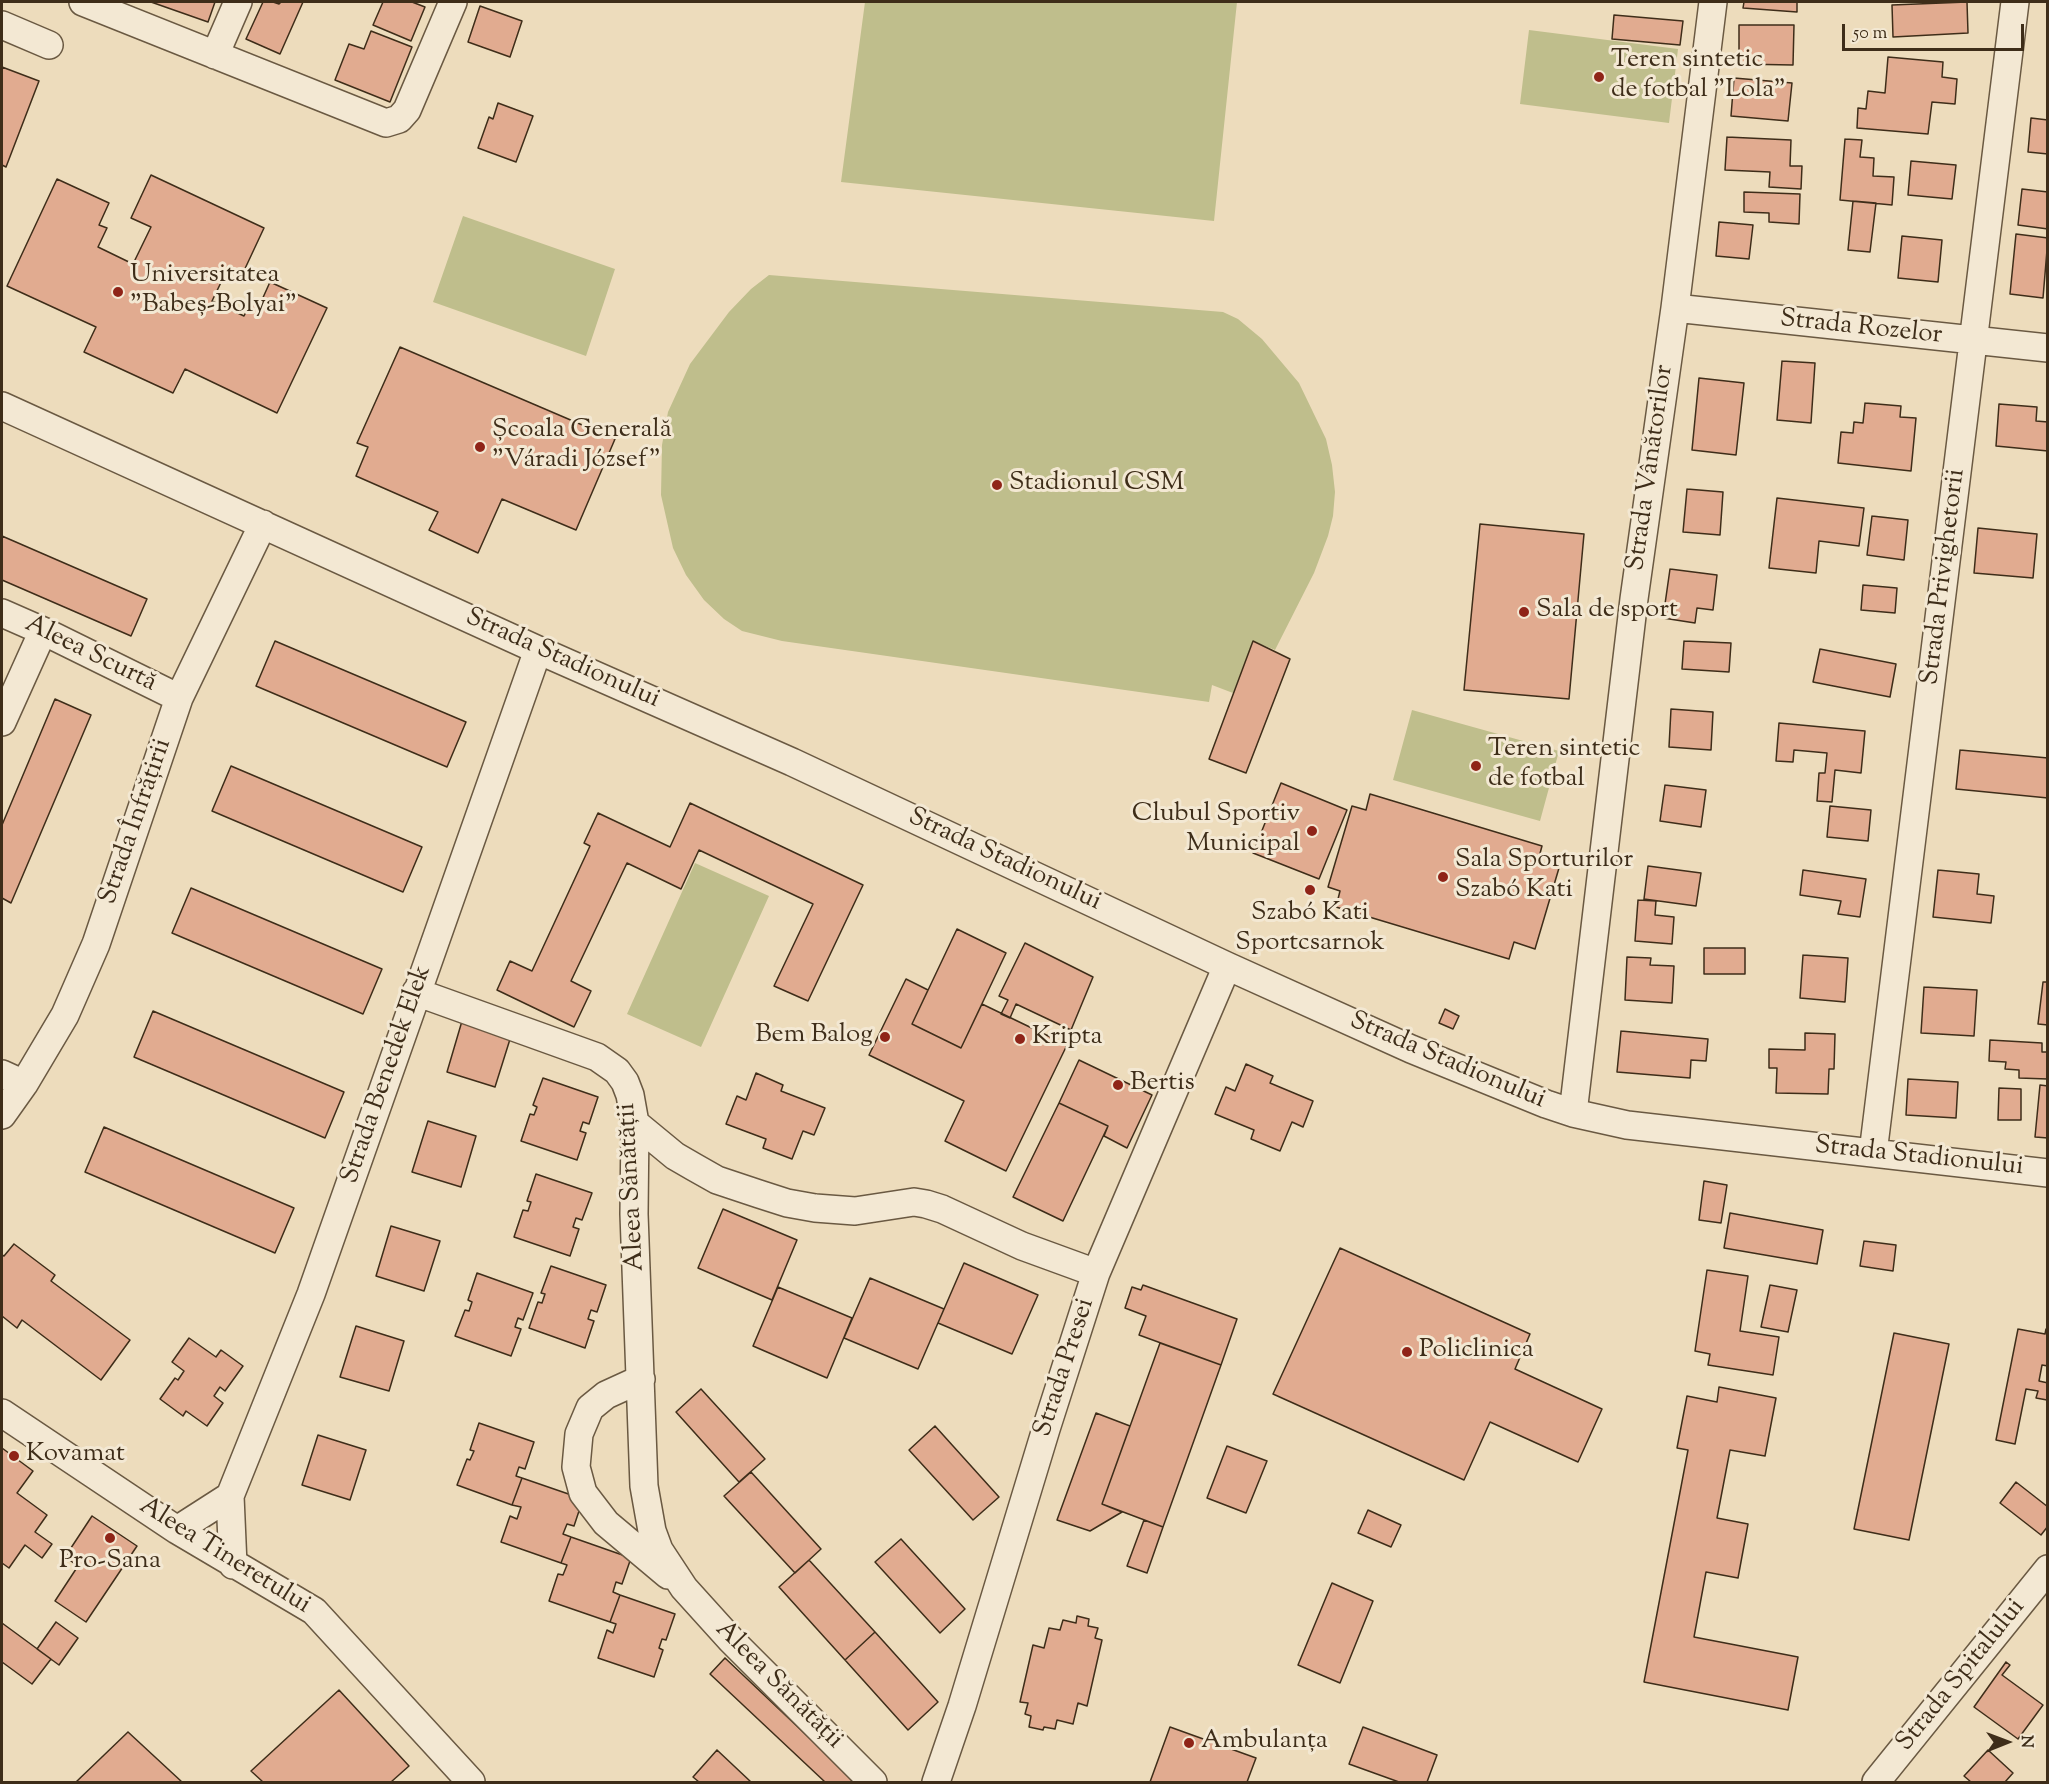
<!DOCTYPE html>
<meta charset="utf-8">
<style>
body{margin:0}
#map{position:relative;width:2049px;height:1784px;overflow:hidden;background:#eddcbc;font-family:"Sorts Mill Goudy",serif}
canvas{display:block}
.frame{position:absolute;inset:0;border:3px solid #3e2d19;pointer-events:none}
.north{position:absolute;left:1977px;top:1712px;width:60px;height:60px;-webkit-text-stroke:4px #f3e8d3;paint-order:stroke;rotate:89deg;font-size:16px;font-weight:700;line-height:24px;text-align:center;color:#3e2d19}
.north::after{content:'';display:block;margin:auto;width:21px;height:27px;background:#3e2d19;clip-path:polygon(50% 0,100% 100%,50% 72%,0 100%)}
.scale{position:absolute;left:1842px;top:24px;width:182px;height:27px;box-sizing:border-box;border:3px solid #3e2d19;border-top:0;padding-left:8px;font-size:18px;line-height:21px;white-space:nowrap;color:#3e2d19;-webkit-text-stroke:4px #f3e8d3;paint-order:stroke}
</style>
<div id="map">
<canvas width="2049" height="1784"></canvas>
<div class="frame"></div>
<div class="north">N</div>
<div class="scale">50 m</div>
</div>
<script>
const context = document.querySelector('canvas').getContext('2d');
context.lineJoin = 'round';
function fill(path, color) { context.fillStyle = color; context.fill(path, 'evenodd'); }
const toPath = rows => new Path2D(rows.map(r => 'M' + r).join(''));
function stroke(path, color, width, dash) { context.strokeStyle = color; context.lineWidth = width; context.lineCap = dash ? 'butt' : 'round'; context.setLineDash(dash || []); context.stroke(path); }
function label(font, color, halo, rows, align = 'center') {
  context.font = font + ' "Sorts Mill Goudy",serif'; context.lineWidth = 6; context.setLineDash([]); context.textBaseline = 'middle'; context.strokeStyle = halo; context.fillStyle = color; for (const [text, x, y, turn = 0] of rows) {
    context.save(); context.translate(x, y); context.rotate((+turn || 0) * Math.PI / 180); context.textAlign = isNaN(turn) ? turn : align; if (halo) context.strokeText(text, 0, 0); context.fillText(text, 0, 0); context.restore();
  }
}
fill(toPath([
 [865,2,1237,2,1214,221,841,182],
 [1529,30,1678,49,1669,123,1520,104],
 [463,216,615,269,586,356,433,302],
 [769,275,1223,312,1238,319,1262,339,1299,383,1326,439,1332,465,1335,492,1333,516,1328,536,1314,573,1275,650,1253,641,1233,693,1212,685,1209,702,782,641,742,631,724,619,704,600,686,575,673,548,661,495,662,445,668,412,690,364,729,312,751,289],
 [1412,710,1559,751,1540,821,1393,780],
 [695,863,769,896,701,1047,627,1014]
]), '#bfbe8c');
const building = toPath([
 [151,2,215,2,208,22,151,2],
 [263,2,273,2,279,4,281,2,303,2,280,54,246,39,263,2],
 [383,2,412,2,425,7,411,41,373,25,383,2],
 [1744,2,1797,2,1797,12,1743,8,1744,2],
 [1967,2,1968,33,1893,37,1892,5,1967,2],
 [480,6,522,21,510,57,468,42,480,6],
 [1614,15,1683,21,1680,45,1612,39,1614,15],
 [1739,25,1794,25,1793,65,1739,64,1739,25],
 [371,31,412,47,390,102,335,80,349,44,364,49,371,31],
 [1888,57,1943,62,1942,77,1957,79,1955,104,1932,102,1928,134,1857,128,1858,108,1866,109,1868,91,1885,93,1888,57],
 [2,67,39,81,6,167,2,165,2,67],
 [1734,78,1792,83,1788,121,1731,116,1734,78],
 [498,103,533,116,516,162,478,148,489,117,493,119,498,103],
 [2031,118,2048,120,2048,154,2028,152,2031,118],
 [1727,137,1791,140,1790,166,1802,166,1801,189,1769,187,1770,172,1725,170,1727,137],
 [1845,139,1862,140,1860,157,1874,158,1873,176,1894,177,1892,205,1840,200,1845,139],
 [1911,161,1956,165,1952,199,1908,195,1911,161],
 [151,175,264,228,242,275,228,268,212,301,244,316,253,298,261,302,270,282,327,308,277,413,185,369,173,393,84,352,96,327,7,286,57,179,109,203,99,225,107,228,98,247,133,264,151,227,131,218,151,175],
 [2022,189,2048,192,2048,229,2018,225,2022,189],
 [1744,192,1800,194,1799,224,1769,222,1769,213,1744,212,1744,192],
 [1853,201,1876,203,1870,252,1848,250,1853,201],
 [1719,222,1753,225,1749,259,1716,256,1719,222],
 [2016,234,2048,238,2043,298,2010,294,2016,234],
 [1902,236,1942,240,1938,282,1898,278,1902,236],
 [400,347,615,439,576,530,502,499,478,553,429,530,438,512,356,476,368,447,357,443,400,347],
 [1782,361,1815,363,1811,423,1777,420,1782,361],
 [1699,378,1744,383,1736,455,1692,450,1699,378],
 [1865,403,1901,406,1900,417,1916,418,1911,471,1838,463,1841,432,1853,433,1854,422,1863,423,1865,403],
 [1999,404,2037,407,2036,421,2048,422,2048,451,1996,446,1999,404],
 [1687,489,1723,492,1720,535,1683,532,1687,489],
 [1777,498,1864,508,1859,546,1819,541,1816,573,1769,568,1777,498],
 [1872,516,1908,520,1904,560,1867,555,1872,516],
 [1480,524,1584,534,1569,699,1464,690,1480,524],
 [1978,528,2037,534,2033,578,1974,573,1978,528],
 [2,536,147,599,131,636,2,580,2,536],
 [1670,569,1717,575,1713,610,1697,608,1695,623,1663,618,1670,569],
 [1863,585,1897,588,1895,613,1861,610,1863,585],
 [275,641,466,722,447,767,256,686,275,641],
 [1253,641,1290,659,1246,773,1209,759,1253,641],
 [1684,641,1731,643,1729,672,1682,669,1684,641],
 [1820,649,1896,664,1890,697,1813,682,1820,649],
 [55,699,91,715,11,903,2,898,2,825,55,699],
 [1671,709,1713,712,1711,750,1669,747,1671,709],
 [1779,723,1865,731,1861,773,1835,770,1832,802,1817,801,1819,773,1825,773,1827,753,1794,750,1793,762,1776,761,1779,723],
 [1960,750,2048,758,2048,798,1956,789,1960,750],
 [231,766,422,847,403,892,212,811,231,766],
 [1281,783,1347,810,1319,879,1253,853,1281,783],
 [1665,785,1706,790,1701,827,1660,821,1665,785],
 [1370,794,1542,846,1538,861,1559,868,1535,949,1514,942,1509,959,1336,907,1340,891,1328,887,1352,806,1366,810,1370,794],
 [690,803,863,885,808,1001,774,986,813,904,699,850,681,889,627,863,571,981,591,991,574,1027,497,990,510,961,532,971,590,846,584,843,598,813,670,847,690,803],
 [1830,806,1871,810,1868,841,1827,837,1830,806],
 [1648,866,1701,873,1696,906,1644,899,1648,866],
 [1803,870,1866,879,1860,917,1838,914,1841,901,1800,895,1803,870],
 [1938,870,1979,874,1977,894,1994,896,1991,923,1933,917,1938,870],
 [191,888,382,969,363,1014,172,933,191,888],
 [1638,900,1656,901,1655,915,1674,917,1672,944,1635,941,1638,900],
 [957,929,1006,953,961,1048,912,1024,957,929],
 [1025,943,1093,977,1071,1030,1016,1004,1010,1018,1001,1014,1008,1000,999,996,1025,943],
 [1704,948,1745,948,1745,974,1704,974,1704,948],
 [1803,955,1848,958,1845,1002,1800,998,1803,955],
 [1627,957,1651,958,1650,965,1674,966,1672,1003,1625,1000,1627,957],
 [906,979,928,990,912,1024,961,1048,982,1004,1067,1045,1006,1171,945,1141,964,1101,869,1055,906,979],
 [2043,982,2048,982,2048,1025,2038,1024,2043,982],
 [1924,987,1977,990,1974,1036,1921,1033,1924,987],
 [1445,1009,1459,1016,1453,1029,1439,1023,1445,1009],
 [153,1011,344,1092,325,1138,134,1057,153,1011],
 [462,1021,511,1036,495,1087,447,1072,462,1021],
 [1621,1031,1708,1039,1706,1061,1691,1060,1690,1078,1617,1072,1621,1031],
 [1805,1033,1835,1034,1834,1069,1829,1069,1828,1094,1776,1093,1777,1068,1769,1068,1769,1049,1805,1050,1805,1033],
 [1990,1040,2042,1043,2042,1052,2048,1052,2048,1079,2019,1078,2019,1070,2005,1069,2006,1062,1989,1061,1990,1040],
 [1079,1060,1152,1095,1127,1148,1104,1136,1108,1126,1059,1103,1079,1060],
 [1246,1064,1273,1076,1270,1083,1313,1101,1303,1127,1292,1122,1280,1151,1251,1139,1254,1130,1215,1114,1226,1087,1235,1091,1246,1064],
 [756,1073,783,1085,781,1091,825,1108,814,1135,803,1131,792,1159,763,1148,766,1139,726,1124,737,1096,746,1100,756,1073],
 [543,1078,598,1097,589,1124,583,1122,580,1131,586,1133,577,1160,521,1141,530,1114,534,1115,537,1107,533,1105,543,1078],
 [1908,1079,1958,1082,1956,1118,1906,1115,1908,1079],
 [2040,1085,2048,1086,2048,1138,2035,1137,2040,1085],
 [1999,1088,2021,1089,2021,1120,1998,1120,1999,1088],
 [1059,1103,1108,1126,1063,1221,1013,1197,1059,1103],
 [428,1121,476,1136,461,1187,412,1172,428,1121],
 [104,1127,294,1208,275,1253,85,1172,104,1127],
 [536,1174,592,1193,582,1220,576,1218,573,1227,579,1229,570,1256,514,1237,523,1210,528,1211,531,1202,527,1201,536,1174],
 [1704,1181,1727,1185,1721,1223,1699,1220,1704,1181],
 [723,1209,797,1240,772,1300,698,1268,723,1209],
 [1730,1213,1823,1230,1817,1264,1724,1248,1730,1213],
 [391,1226,440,1241,424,1291,376,1276,391,1226],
 [1864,1241,1896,1245,1893,1271,1860,1266,1864,1241],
 [14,1244,55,1275,51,1281,130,1340,101,1380,22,1320,17,1328,2,1316,2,1255,4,1256,14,1244],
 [1340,1248,1530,1334,1515,1369,1602,1409,1578,1462,1490,1422,1464,1480,1273,1394,1340,1248],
 [964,1263,1038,1295,1012,1354,938,1323,964,1263],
 [551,1266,606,1285,597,1312,591,1310,588,1319,594,1321,585,1348,529,1328,538,1302,542,1303,545,1294,541,1293,551,1266],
 [1707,1270,1748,1276,1740,1331,1779,1337,1773,1375,1708,1365,1710,1354,1695,1351,1707,1270],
 [477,1273,533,1293,523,1320,518,1318,515,1327,521,1329,511,1356,455,1336,465,1310,469,1311,472,1302,468,1300,477,1273],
 [870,1278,944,1309,918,1369,844,1338,870,1278],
 [1143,1285,1237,1319,1221,1365,1139,1335,1146,1316,1125,1308,1132,1287,1141,1290,1143,1285],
 [1770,1285,1797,1290,1788,1332,1761,1327,1770,1285],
 [778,1287,852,1318,827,1378,753,1346,778,1287],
 [356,1326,404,1341,389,1391,340,1377,356,1326],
 [2018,1329,2045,1334,2046,1329,2048,1329,2048,1366,2042,1365,2039,1381,2048,1383,2048,1395,2047,1400,2036,1398,2038,1391,2026,1389,2015,1444,1996,1440,2018,1329],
 [1894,1333,1949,1344,1909,1540,1854,1529,1894,1333],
 [189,1338,216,1357,221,1350,243,1366,225,1391,220,1387,214,1396,223,1403,207,1426,186,1411,183,1416,160,1399,175,1378,178,1380,184,1371,172,1362,189,1338],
 [1160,1343,1221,1365,1163,1527,1102,1504,1160,1343],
 [1719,1387,1776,1398,1765,1456,1730,1450,1717,1518,1748,1524,1738,1578,1706,1572,1694,1637,1798,1657,1788,1710,1644,1682,1688,1450,1677,1448,1687,1396,1717,1402,1719,1387],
 [701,1389,765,1459,739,1482,676,1412,701,1389],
 [1096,1413,1130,1426,1102,1504,1122,1512,1090,1531,1057,1520,1096,1413],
 [479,1423,534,1442,525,1469,519,1467,516,1476,522,1478,512,1505,457,1485,467,1459,470,1460,474,1451,470,1450,479,1423],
 [935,1426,999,1497,973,1520,909,1450,935,1426],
 [318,1435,366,1450,350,1500,302,1485,318,1435],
 [1227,1446,1267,1461,1246,1513,1207,1498,1227,1446],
 [2,1448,33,1471,17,1493,47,1515,35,1532,52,1544,42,1558,25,1545,9,1568,2,1563,2,1448],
 [751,1472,821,1549,795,1573,724,1496,751,1472],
 [522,1478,583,1499,574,1526,567,1524,563,1534,571,1537,561,1563,501,1542,510,1516,517,1519,521,1507,512,1505,522,1478],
 [2016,1482,2048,1507,2048,1526,2041,1535,2000,1503,2016,1482],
 [1368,1510,1401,1525,1391,1547,1358,1533,1368,1510],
 [92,1516,137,1546,86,1622,55,1601,78,1566,65,1557,92,1516],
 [1144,1520,1163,1527,1147,1573,1127,1566,1144,1520],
 [571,1537,631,1558,622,1584,616,1582,613,1592,620,1595,610,1622,549,1601,558,1574,563,1575,567,1565,561,1563,571,1537],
 [901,1539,965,1609,940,1633,875,1562,901,1539],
 [809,1560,875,1632,845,1660,779,1587,809,1560],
 [1332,1583,1373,1601,1340,1683,1298,1665,1332,1583],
 [620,1595,675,1614,666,1640,662,1639,659,1648,663,1650,654,1677,598,1658,607,1630,613,1633,616,1624,610,1622,620,1595],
 [1077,1616,1089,1619,1088,1626,1098,1628,1095,1638,1102,1640,1087,1706,1078,1703,1073,1724,1057,1720,1055,1729,1044,1727,1043,1730,1029,1727,1031,1716,1025,1714,1028,1703,1020,1702,1033,1645,1044,1648,1049,1628,1060,1630,1063,1620,1076,1623,1077,1616],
 [56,1622,78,1638,59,1665,37,1649,56,1622],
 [2,1623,51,1659,32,1684,2,1662,2,1623],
 [875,1632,938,1702,908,1730,845,1660,875,1632],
 [725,1658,856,1782,825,1782,710,1674,725,1658],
 [2006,1662,2010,1665,2002,1675,2043,1705,2018,1739,1974,1707,2006,1662],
 [339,1690,409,1766,391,1782,263,1782,251,1771,339,1690],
 [1170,1727,1256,1758,1247,1782,1150,1782,1170,1727],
 [1363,1727,1437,1755,1427,1782,1399,1782,1349,1764,1363,1727],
 [128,1732,182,1782,76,1782,128,1732],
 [717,1750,751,1782,699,1782,693,1777,717,1750],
 [1988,1750,2013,1773,2005,1782,1971,1782,1964,1776,1988,1750]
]);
fill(building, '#e1ab90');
stroke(building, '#3e2d19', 1.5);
const street = toPath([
 [83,2,386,123,399,119,407,110,453,2],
 [2,25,49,45],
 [215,55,238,2],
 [1675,308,2048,348],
 [2,406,538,650,792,762,1227,966,1411,1049,1546,1104,1573,1113,1627,1125,2048,1173],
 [2,613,43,631,179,698],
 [2,722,43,631],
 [416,992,597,1057,617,1071,625,1082,630,1095,635,1123,634,1214,644,1486,652,1531,659,1550,684,1588,731,1640,873,1782],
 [2,1074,24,1084],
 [1573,1113,1634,599,1675,308,1713,2],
 [2,1115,24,1084,65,1015,96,944,179,698,263,524],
 [635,1123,675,1156,694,1167,717,1180,759,1194,787,1203,815,1208,855,1211,914,1202,926,1204,942,1209,1022,1246,1096,1273],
 [1873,1153,2015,2],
 [641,1379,606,1395,590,1408,579,1434,576,1467,583,1493,606,1523,668,1575],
 [2,1413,177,1530,314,1611,471,1782],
 [177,1530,230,1496],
 [233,1565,230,1496,311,1294,538,650],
 [936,1782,962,1706,1046,1429,1096,1273,1227,966],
 [1876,1782,2048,1569]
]);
stroke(street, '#6a5942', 30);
stroke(street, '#f3e8d3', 27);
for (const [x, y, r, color] of [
 [1599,77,6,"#8f2418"],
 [118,292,6,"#8f2418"],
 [480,447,6,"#8f2418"],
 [997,485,6,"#8f2418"],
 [1524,612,6,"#8f2418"],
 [1476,766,6,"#8f2418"],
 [1312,831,6,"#8f2418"],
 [1443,877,6,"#8f2418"],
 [1310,890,6,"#8f2418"],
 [885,1037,6,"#8f2418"],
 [1020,1039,6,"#8f2418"],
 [1118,1085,6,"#8f2418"],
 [1407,1352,6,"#8f2418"],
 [14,1456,6,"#8f2418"],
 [110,1538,6,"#8f2418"],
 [1189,1743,6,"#8f2418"]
]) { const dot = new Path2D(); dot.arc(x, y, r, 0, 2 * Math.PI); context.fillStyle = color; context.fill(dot); stroke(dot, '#f3e8d3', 2); }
label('26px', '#3e2d19', '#f3e8d3', [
 ["Teren sintetic",1611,62],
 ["de fotbal \"Lola\"",1611,92],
 ["Universitatea",130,277],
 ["\"Babeș-Bolyai\"",130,307],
 ["Școala Generală",492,432],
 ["\"Váradi József\"",492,462],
 ["Stadionul CSM",1009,485],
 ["Sala de sport",1536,612],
 ["Teren sintetic",1488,751],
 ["de fotbal",1488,781],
 ["Clubul Sportiv",1300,816,"right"],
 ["Municipal",1300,846,"right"],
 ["Sala Sporturilor",1455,862],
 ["Szabó Kati",1455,892],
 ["Szabó Kati",1310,915,"center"],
 ["Sportcsarnok",1310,945,"center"],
 ["Bem Balog",873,1037,"right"],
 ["Kripta",1032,1039],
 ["Bertis",1130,1085],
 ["Policlinica",1419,1352],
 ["Kovamat",26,1456],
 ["Pro-Sana",110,1563,"center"],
 ["Ambulanța",1201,1743]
], 'left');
label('26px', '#3e2d19', '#f3e8d3', [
 ["Strada Rozelor",1861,329,6],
 ["Strada Vânătorilor",1652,468,-82],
 ["Strada Privighetorii",1945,577,-83],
 ["Aleea Scurtă",90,655,26],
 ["Strada Stadionului",562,660,24],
 ["Strada Înfrățirii",137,822,-71],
 ["Strada Stadionului",1004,861,25],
 ["Strada Stadionului",1447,1062,23],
 ["Strada Benedek Elek",388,1075,-71],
 ["Strada Stadionului",1919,1158,6],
 ["Aleea Sănătății",633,1187,-93],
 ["Strada Presei",1066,1368,-72],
 ["Aleea Tineretului",224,1557,32],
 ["Strada Spitalului",1962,1676,-51],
 ["Aleea Sănătății",778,1686,45]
]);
</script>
